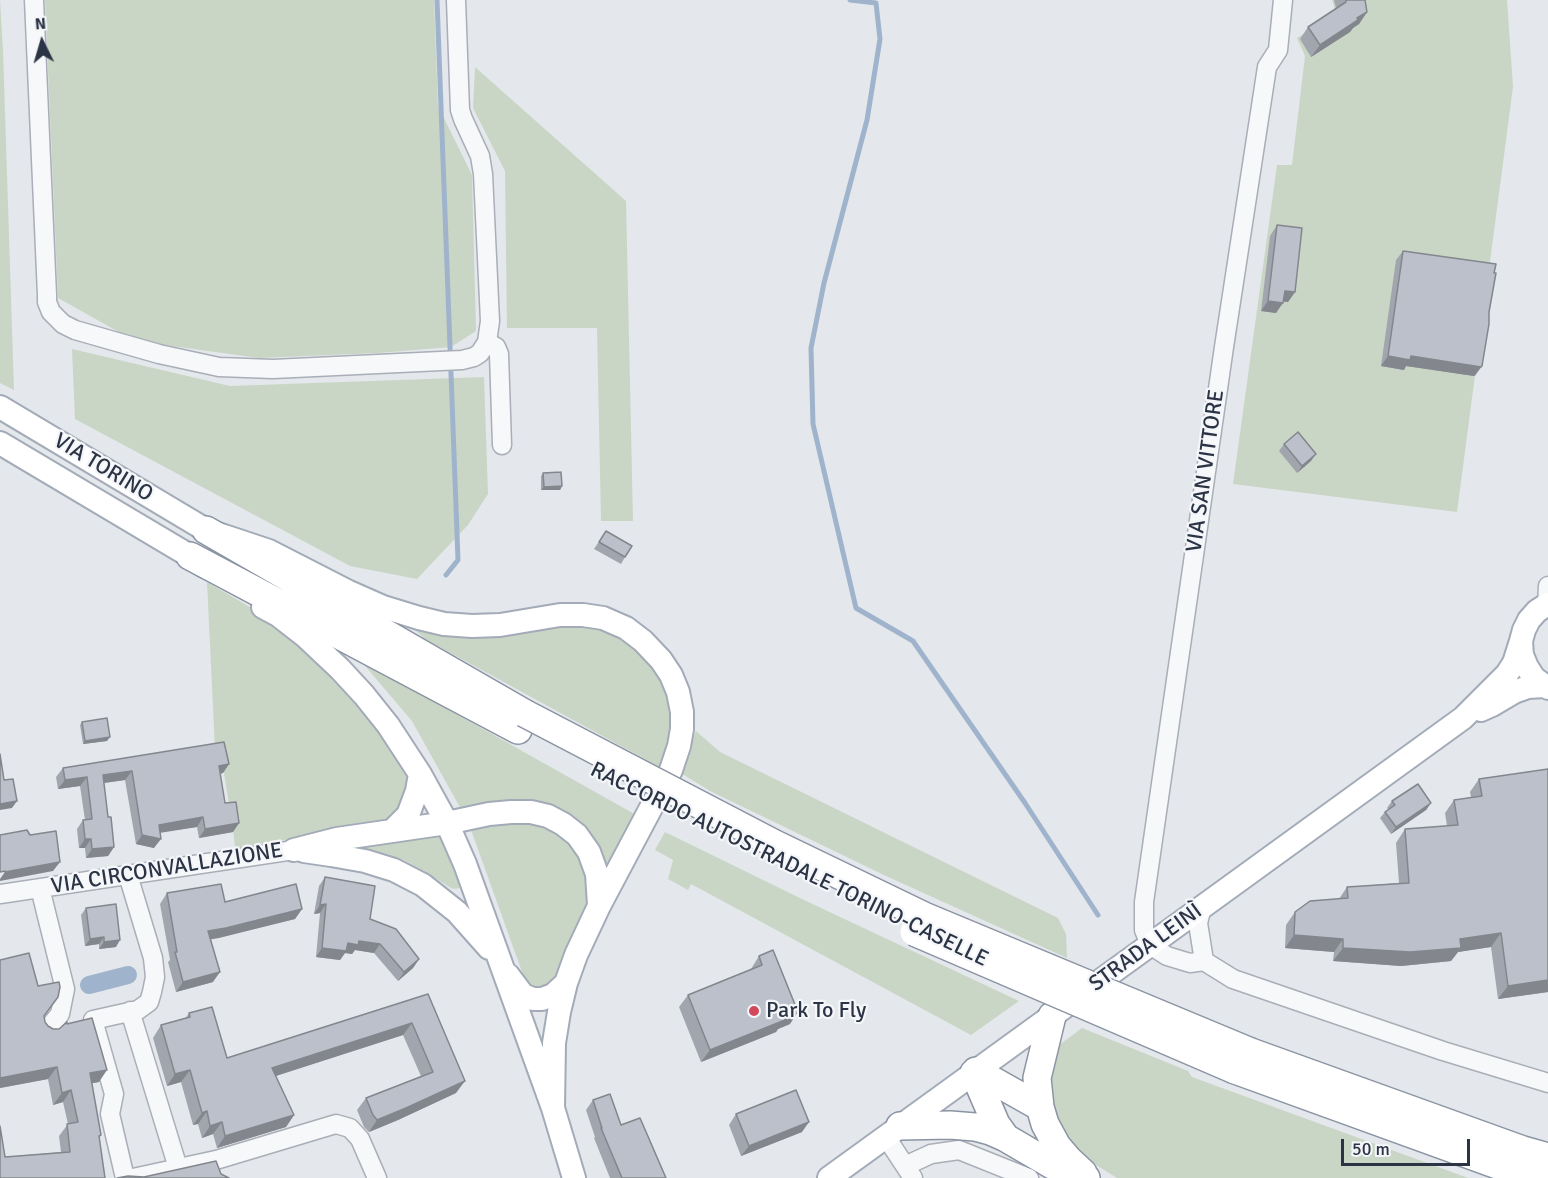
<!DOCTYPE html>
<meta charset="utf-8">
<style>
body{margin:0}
#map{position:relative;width:1548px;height:1178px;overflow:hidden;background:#e4e7ec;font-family:Signika,sans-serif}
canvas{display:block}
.north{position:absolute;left:12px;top:12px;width:60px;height:60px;-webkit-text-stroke:4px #f4f6f9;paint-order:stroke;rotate:355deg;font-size:16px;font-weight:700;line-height:24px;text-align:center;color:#2b3445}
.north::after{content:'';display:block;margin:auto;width:21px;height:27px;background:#2b3445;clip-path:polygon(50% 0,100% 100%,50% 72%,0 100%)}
.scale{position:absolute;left:1341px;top:1139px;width:129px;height:27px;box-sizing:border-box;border:3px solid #2b3445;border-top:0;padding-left:8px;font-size:18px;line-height:21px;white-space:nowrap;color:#2b3445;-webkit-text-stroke:4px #f4f6f9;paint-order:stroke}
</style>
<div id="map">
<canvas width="1548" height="1178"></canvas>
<div class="north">N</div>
<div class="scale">50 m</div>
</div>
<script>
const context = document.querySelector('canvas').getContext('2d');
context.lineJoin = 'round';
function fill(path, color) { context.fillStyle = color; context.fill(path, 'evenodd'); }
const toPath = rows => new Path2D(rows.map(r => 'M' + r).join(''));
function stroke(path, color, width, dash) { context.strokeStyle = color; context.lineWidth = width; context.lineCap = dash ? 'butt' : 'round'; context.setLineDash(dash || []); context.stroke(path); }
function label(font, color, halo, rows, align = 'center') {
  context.font = font + ' Signika,sans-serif'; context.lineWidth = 4.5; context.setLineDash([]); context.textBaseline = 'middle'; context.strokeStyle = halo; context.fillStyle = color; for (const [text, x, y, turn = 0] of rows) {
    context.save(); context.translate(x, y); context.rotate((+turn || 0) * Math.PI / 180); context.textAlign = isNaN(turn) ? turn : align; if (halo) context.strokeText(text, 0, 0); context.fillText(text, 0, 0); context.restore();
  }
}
fill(toPath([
 [0,0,3,51,14,390,0,383],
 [45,0,434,0,438,106,472,175,476,331,451,347,378,353,259,358,135,341,58,298],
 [1332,0,1507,0,1513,87,1457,512,1233,484,1277,165,1292,165,1305,56,1297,38,1336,13],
 [475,67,626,201,633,521,601,521,597,328,507,328,505,171,473,108],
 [72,349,230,386,484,377,488,494,468,525,417,579,350,566,75,419],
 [207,582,272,620,343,680,412,778,396,820,341,831,235,848,233,828,220,749,215,749],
 [560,625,603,628,631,642,657,668,672,701,674,732,663,769,425,639,414,629,456,635],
 [360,660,638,816,606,876,578,825,462,811,412,721],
 [696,731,720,752,1058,918,1066,934,1067,958,886,876,710,791,679,772],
 [480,821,547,821,585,856,591,904,558,982,549,988,534,989,526,983,470,827],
 [438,831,460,885,459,888,455,889,451,888,424,871,404,860,376,851,347,846],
 [665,832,804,900,1019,1001,971,1035,691,884,688,890,668,879,673,860,655,850],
 [1082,1028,1188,1071,1192,1077,1468,1178,1117,1178,1069,1148,1054,1129,1045,1074,1055,1048]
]), '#c9d6c5');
stroke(toPath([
 [437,0,458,560,446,575],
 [850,0,876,3,880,39,867,120,824,283,811,348,813,424,856,608,913,641,1025,803,1098,915]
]), '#9fb4cc', 5);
stroke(toPath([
 [89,985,128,975]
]), '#9fb4cc', 18);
const minor = toPath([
 [34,0,47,295,47,302,51,312,63,324,75,330,159,354,219,367,273,369,462,360,474,357,480,353,487,342,490,321,483,174,480,156,463,119,460,110,456,0],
 [487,342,496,347,499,354,502,445],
 [1547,605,1548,586],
 [40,888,65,989,60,1014,47,1030],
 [0,894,294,850],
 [1202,907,1198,923,1204,961,1233,979,1443,1051,1548,1083],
 [1204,961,1190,963,1167,956,1150,945,1144,930,1144,902,1224,347,1267,67,1278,50,1283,0],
 [130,1011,178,1168],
 [886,1137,913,1178],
 [905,1166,931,1154,959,1150,1029,1178],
 [125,1178,110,1114,114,1094,93,1020,138,1010,149,1002,152,992,155,977,153,958,128,875],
 [133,1178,216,1160,336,1124,350,1128,360,1139,377,1178]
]);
const major = toPath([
 [0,407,206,530,269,551,349,592,383,607,419,618,444,624,472,626,500,625,560,615,583,615,603,618,626,628,643,641,661,660,671,675,678,692,682,712,682,729,679,746,671,770,599,906,576,955,566,983,559,1012,554,1043,553,1108],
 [0,443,190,556,204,566],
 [1548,604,1537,611,1529,620,1524,630,1521,641,1522,655,1527,667,1534,678,1548,688],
 [263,607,278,615,305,636,340,669,364,695,388,725,420,774,447,823,465,864,553,1108,574,1178],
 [1481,710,1492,705,1514,692,1528,687,1545,686],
 [392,831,408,815,417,791,420,774],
 [294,850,337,839,447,823,489,814,511,812,531,812,548,816,563,824,577,835,589,852,597,874,599,905],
 [304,851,331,855,365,861,394,870,423,885,457,912,489,948],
 [508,975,523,995,533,999,542,999,553,995,566,983],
 [976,1071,1463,718,1507,674,1514,663,1521,641],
 [829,1178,974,1073]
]);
const highway = toPath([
 [206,530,524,713],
 [190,556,518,730],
 [1052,1016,1037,1078,1040,1107,1045,1124,1057,1146,1069,1160,1083,1173],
 [1251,1052,1523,1150,1548,1157],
 [1235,1070,1514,1171,1543,1178],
 [976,1071,1040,1107],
 [974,1073,996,1124,1006,1138],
 [900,1126,950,1125,975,1127,990,1131,1006,1138,1059,1169,1086,1178]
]);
stroke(minor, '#a9aeb7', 21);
stroke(major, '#a3abb8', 26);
stroke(highway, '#8b94a3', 30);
stroke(minor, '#f7f8fa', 18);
stroke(major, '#fff', 22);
stroke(highway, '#fff', 27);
const highwayBridge = toPath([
 [524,713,775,844,924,916,1251,1052],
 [914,932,1235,1070]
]);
stroke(highwayBridge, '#8b94a3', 30, []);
stroke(highwayBridge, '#fff', 27);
fill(toPath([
 [1334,0,1365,0,1367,12,1359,24,1353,28,1350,32,1311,57,1300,39,1308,27,1336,8],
 [1277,225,1295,292,1288,302,1283,301,1276,313,1261,311,1270,236],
 [1403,251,1489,312,1482,366,1475,376,1474,376,1406,366,1404,370,1381,366,1396,260],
 [1284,444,1311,461,1297,473,1279,451],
 [543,473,562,486,560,490,541,490,541,476],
 [606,531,625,557,621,564,594,549],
 [82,722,107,741,83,744,80,725],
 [229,764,223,773,220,774,225,803,239,823,233,832,199,838,197,827,160,832,154,848,136,844,125,780,104,783,108,817,114,847,108,856,86,858,85,848,79,848,77,829,83,820,85,820,80,786,58,789,56,777,63,768],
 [1479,779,1548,992,1498,999,1491,947,1458,952,1451,961,1401,966,1333,961,1334,952,1285,948,1286,925,1295,912,1339,899,1347,887,1399,883,1396,843,1405,829,1447,826,1445,813,1454,800,1471,797,1470,792],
 [1392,801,1431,803,1426,810,1391,834,1380,818,1385,812,1388,809,1387,808],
 [325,877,370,919,419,959,413,968,398,981,374,953,355,950,352,954,345,953,340,960,316,957,320,913,314,914,319,886],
 [167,893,225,902,302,909,295,919,211,939,213,982,176,992,168,962,170,960,160,904],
 [86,908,116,947,99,949,99,944,85,946,81,915],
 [759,956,790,1024,778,1029,776,1032,701,1062,679,1007,688,995,751,969],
 [0,960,44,1016,45,1022,48,1026,53,1029,59,1029,67,1024,99,1082,92,1083,101,1135,99,1138,105,1178,5,1157,61,1152,59,1136,68,1124,63,1102,53,1105,48,1079,0,1088],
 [428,994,456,1093,398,1120,369,1132,364,1127,357,1110,366,1098,421,1076,403,1035,276,1076,294,1115,286,1127,217,1148,213,1134,202,1138,198,1124,193,1125,181,1082,167,1086,153,1038,161,1025,185,1019,189,1013,227,1058],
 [593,1100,621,1125,666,1178,610,1178,594,1138,595,1137,586,1110],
 [736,1114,802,1132,741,1156,729,1125]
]), '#a1a5ae');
fill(toPath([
 [1367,12,1359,24,1353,28,1350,32,1311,57,1320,45,1357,18],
 [1285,291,1295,292,1288,302,1277,301],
 [1268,301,1283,303,1276,313,1261,311],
 [1388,356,1411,356,1482,366,1474,376,1406,366,1404,370,1381,366],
 [1316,454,1311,461,1297,473,1302,466],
 [562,486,560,490,541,490,544,487],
 [110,737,107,741,83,744,85,741],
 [229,764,223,773,213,775,219,766],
 [132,771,125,780,96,784,103,775],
 [87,777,80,786,58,789,65,780],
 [17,801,12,808,0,810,0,804],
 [1431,803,1426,810,1391,834,1396,827],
 [203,817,197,827,153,834,159,825],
 [239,823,233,832,199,838,205,829],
 [142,835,161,839,154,848,136,844],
 [85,839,91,839,85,848,79,848],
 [114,847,108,856,86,858,92,849],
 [60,862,53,871,0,881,0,879,5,872],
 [326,904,320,913,314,914,320,905],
 [302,909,295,919,219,938,201,941,208,931],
 [1501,933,1491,947,1458,952,1451,961,1401,966,1333,961,1343,948,1460,939],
 [1294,935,1343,939,1334,952,1285,948],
 [104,937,99,944,85,946,90,939],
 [120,940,116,947,99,949,104,942],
 [359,941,380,944,374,953,355,950,352,954,345,953,340,960,316,957,322,948],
 [419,959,413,968,398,981,404,972],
 [220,972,213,982,176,992,183,982],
 [1548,980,1548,992,1498,999,1508,986],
 [798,1012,790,1024,778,1029,776,1032,701,1062,710,1050],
 [412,1023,403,1035,263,1080,272,1068],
 [57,1067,48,1079,0,1088,0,1078],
 [107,1070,99,1082,82,1085,90,1073],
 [190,1070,181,1082,167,1086,175,1074],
 [465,1081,456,1093,398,1120,369,1132,377,1120],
 [71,1090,63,1102,53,1105,62,1093],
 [207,1111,198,1124,193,1125,202,1113],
 [294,1115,286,1127,217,1148,225,1136],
 [222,1122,213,1134,202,1138,210,1126],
 [809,1122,802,1132,741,1156,749,1146]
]), '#83868d');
const building = toPath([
 [1346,0,1365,0,1367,12,1357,18,1358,20,1320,45,1308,27,1346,2,1346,0],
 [1277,225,1302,228,1295,292,1285,291,1283,303,1268,301,1277,225],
 [1403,251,1496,264,1494,273,1496,273,1489,312,1489,324,1482,366,1481,367,1411,356,1410,360,1388,356,1403,251],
 [1298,432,1316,454,1302,466,1284,444,1298,432],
 [561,472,562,486,544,487,543,473,561,472],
 [606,531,632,546,625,557,599,542,606,531],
 [107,718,110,737,85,741,82,722,107,718],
 [224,742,229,764,219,766,225,803,236,802,239,823,205,829,203,817,159,825,161,839,142,835,132,771,103,775,108,817,111,817,114,847,92,849,91,839,85,839,83,820,92,819,87,777,65,780,63,768,224,742],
 [0,754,4,780,13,779,17,801,0,804,0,754],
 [1548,769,1548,980,1508,986,1501,933,1460,939,1461,948,1410,952,1343,948,1343,939,1294,935,1295,912,1310,901,1348,898,1347,887,1409,883,1405,829,1458,825,1454,800,1482,796,1479,779,1548,769],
 [1418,784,1431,803,1396,827,1385,812,1395,805,1392,801,1418,784],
 [27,830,30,835,56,831,60,862,5,872,5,871,0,872,0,835,27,830],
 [325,877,375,886,370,919,396,929,419,959,404,972,380,944,359,941,358,945,348,943,346,951,322,948,326,904,320,905,325,877],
 [221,884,225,902,296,884,302,909,226,928,208,931,220,972,183,982,175,952,177,952,167,893,221,884],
 [116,904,120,940,104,942,104,937,90,939,86,908,116,904],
 [773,950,798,1012,784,1018,785,1020,710,1050,688,995,762,965,759,956,773,950],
 [29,953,38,986,59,982,60,987,58,997,44,1016,45,1022,48,1026,53,1029,59,1029,67,1022,67,1024,92,1018,107,1070,90,1073,101,1135,99,1136,105,1178,0,1178,0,1126,5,1157,70,1152,67,1124,78,1122,71,1090,62,1093,57,1067,0,1078,0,960,29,953],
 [428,994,465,1081,406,1108,377,1120,373,1115,366,1098,433,1072,412,1023,272,1068,294,1115,225,1136,222,1122,210,1126,207,1111,202,1113,190,1070,175,1074,161,1025,190,1017,189,1013,212,1007,227,1058,428,994],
 [796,1090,809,1122,749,1146,736,1114,796,1090],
 [610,1094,621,1125,640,1118,666,1178,622,1178,601,1128,602,1128,593,1100,610,1094],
 [216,1161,221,1174,229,1178,117,1178,128,1176,144,1177,216,1161]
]);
fill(building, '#bbc0ca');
stroke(building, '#83868d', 1.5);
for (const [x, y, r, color] of [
 [754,1011,6,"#d1495b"]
]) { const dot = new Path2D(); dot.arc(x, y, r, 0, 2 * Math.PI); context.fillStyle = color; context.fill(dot); stroke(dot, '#f4f6f9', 2); }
label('22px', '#2b3445', '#f4f6f9', [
 ["VIA TORINO",103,468,31],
 ["VIA SAN VITTORE",1206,471,-82],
 ["RACCORDO AUTOSTRADALE TORINO-CASELLE",789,865,26],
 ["VIA CIRCONVALLAZIONE",167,869,-9],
 ["STRADA LEINÌ",1146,948,-36]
]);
label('22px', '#2b3445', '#f4f6f9', [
 ["Park To Fly",766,1011]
], 'left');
</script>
